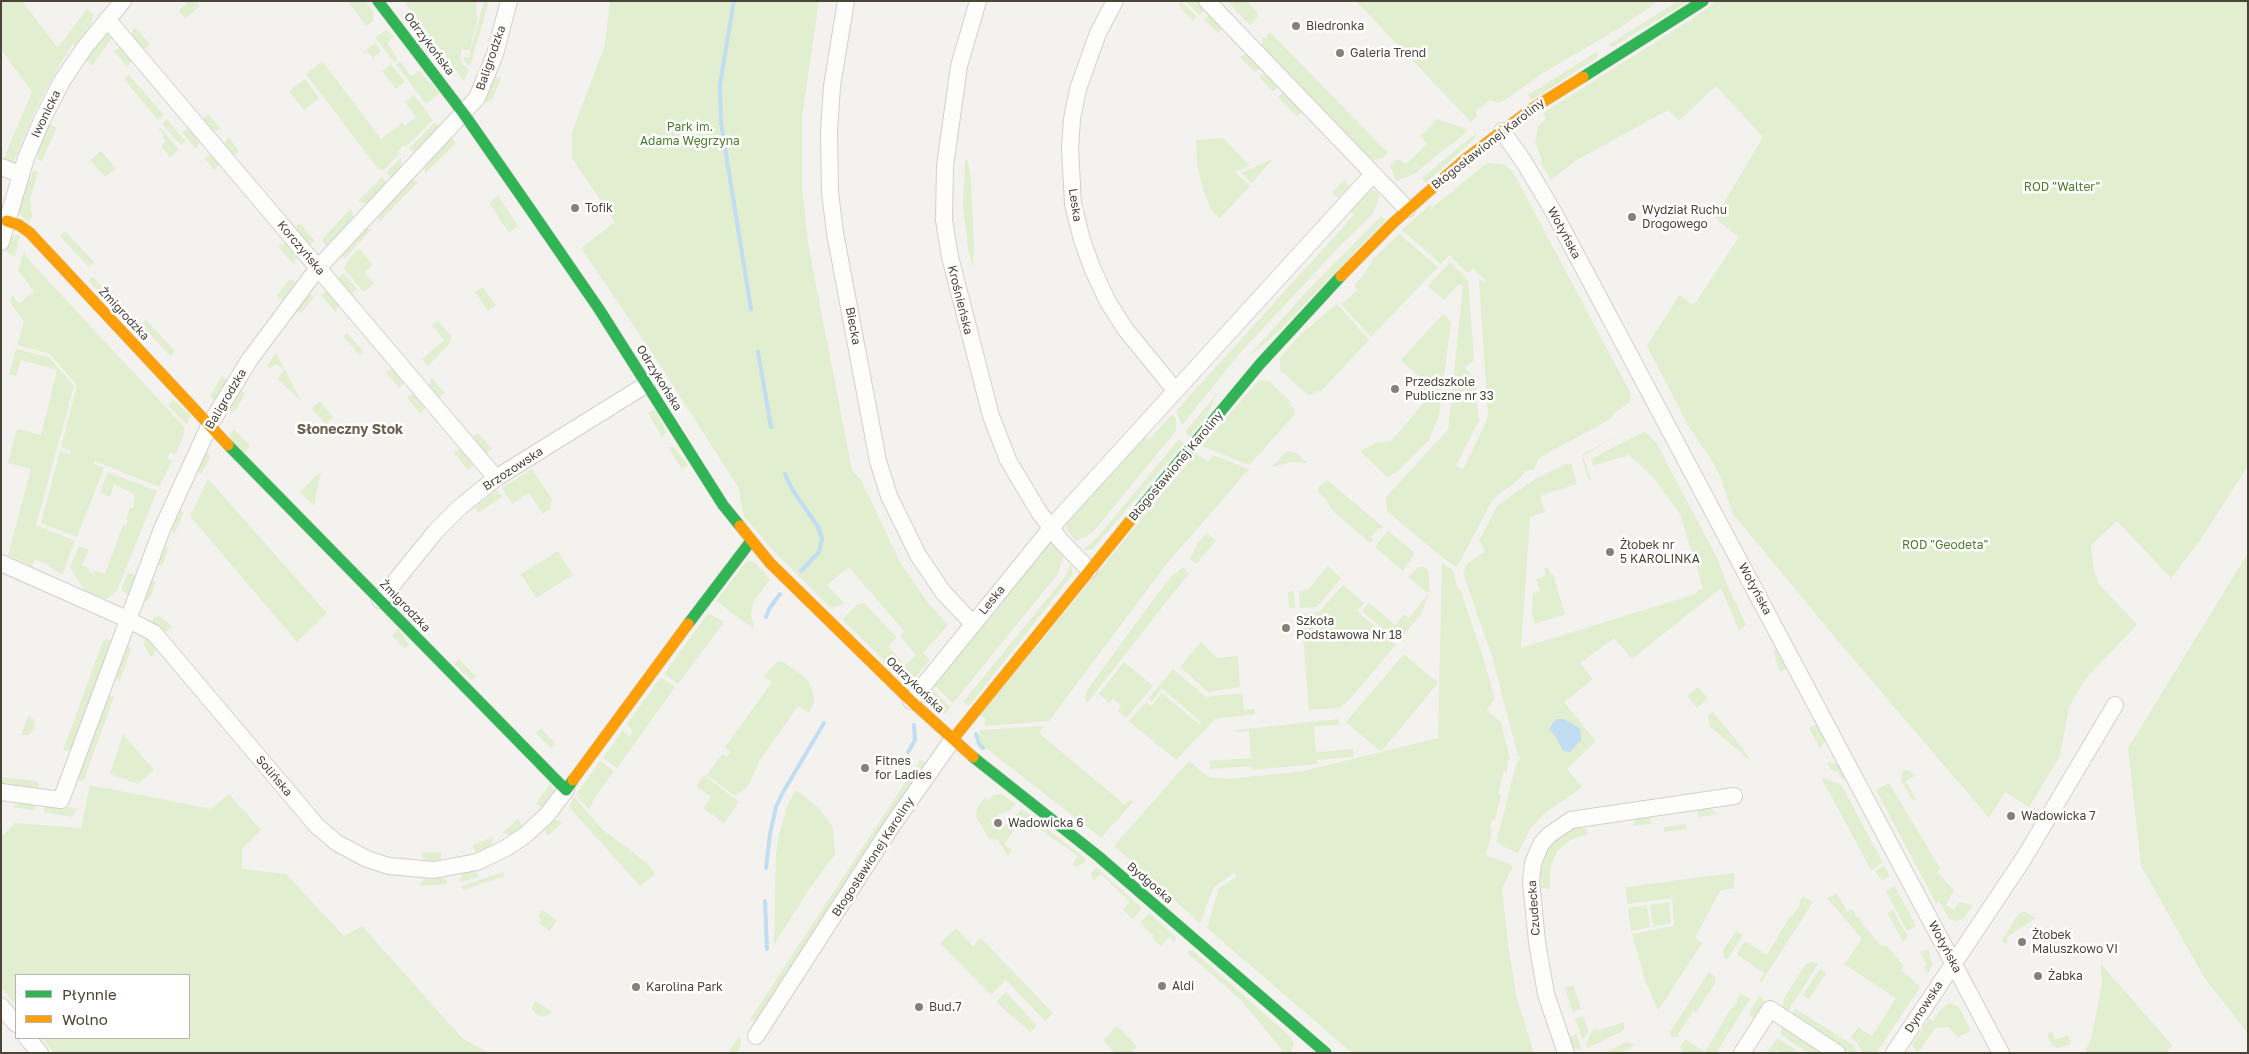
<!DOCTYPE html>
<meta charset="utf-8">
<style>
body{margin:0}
#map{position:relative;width:2249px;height:1054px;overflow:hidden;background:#f4f2ee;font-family:"Golos Text",sans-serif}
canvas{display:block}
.frame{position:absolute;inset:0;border:2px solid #4b4439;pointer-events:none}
.legend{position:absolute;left:15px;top:974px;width:175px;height:65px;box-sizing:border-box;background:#fff;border:1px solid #b7b4b0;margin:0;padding:6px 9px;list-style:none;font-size:15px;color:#4b4439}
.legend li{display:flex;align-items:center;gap:10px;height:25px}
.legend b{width:25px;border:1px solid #b7b4b0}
</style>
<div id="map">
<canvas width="2249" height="1054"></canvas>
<div class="frame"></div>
<ul class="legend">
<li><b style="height:6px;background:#30b455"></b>Płynnie</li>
<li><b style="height:6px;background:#ff9f0a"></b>Wolno</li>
</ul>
</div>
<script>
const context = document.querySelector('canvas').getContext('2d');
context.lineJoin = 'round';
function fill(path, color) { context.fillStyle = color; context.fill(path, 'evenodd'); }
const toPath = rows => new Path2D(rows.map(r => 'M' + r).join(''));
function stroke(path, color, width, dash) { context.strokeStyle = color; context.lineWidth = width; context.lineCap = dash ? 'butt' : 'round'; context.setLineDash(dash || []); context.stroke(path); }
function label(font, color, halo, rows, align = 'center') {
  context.font = font + ' "Golos Text",sans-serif'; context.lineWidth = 5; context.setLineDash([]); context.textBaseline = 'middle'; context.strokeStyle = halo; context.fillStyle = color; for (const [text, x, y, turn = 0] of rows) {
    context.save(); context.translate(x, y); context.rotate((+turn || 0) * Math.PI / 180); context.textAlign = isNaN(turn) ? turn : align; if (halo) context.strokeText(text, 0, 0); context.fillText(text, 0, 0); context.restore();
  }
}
fill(toPath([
 [1,1,22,1,58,48,87,9,93,14,92,23,75,45,73,44,60,64,36,109,13,163,9,164,3,160,32,92,1,49],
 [190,1,196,1,200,6,185,18,180,13,180,9],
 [348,1,365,1,374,12,373,21,366,26],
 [404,1,477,1,476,17,478,17,470,51,462,49,460,58,463,65,469,69,464,81],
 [484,1,489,1,470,66,464,61,464,57,469,57],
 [610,1,819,1,802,117,802,186,808,243,852,470,862,482,901,564,929,604,948,625,923,653,930,660,913,680,903,679,842,619,858,604,864,603,897,638,888,646,905,665,916,655,900,636,904,631,849,567,827,585,844,603,832,609,777,555,744,516,738,487,649,348,581,248,615,222,572,158,572,132,605,45],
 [1186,1,1199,1,1206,9,1199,15],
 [1227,1,1247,1,1257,12,1258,19,1256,19,1250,25],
 [1356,1,1659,1,1618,29,1543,73,1505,100,1498,103,1490,100,1476,111,1477,116,1471,122],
 [1678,1,1690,1,1612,47,1608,45],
 [1716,1,2248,1,2248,466,2199,542,2171,578,2117,521,2091,545,2094,570,2099,584,2137,625,2086,678,2069,707,2060,756,2029,807,2005,792,1989,818,1843,647,1733,514,1720,476,1709,456,1690,429,1647,346,1679,295,1694,305,1739,237,1715,218,1763,137,1716,86,1679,121,1668,110,1575,161,1551,180,1541,164,1542,160,1535,142,1538,127,1546,118,1543,113,1694,18],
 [1182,2,1197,17,1193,21,1178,5],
 [1211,13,1224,27,1218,34,1204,19],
 [135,27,150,44,144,49,130,37],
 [387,30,394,37,387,43,398,59,394,62,375,37],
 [1270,32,1388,153,1384,157,1376,160,1366,159,1262,47,1262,37,1266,38],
 [108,35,113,36,92,66,85,59,103,37],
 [375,43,381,51,373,58,367,51,363,54,362,53],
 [122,46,133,59,127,67,114,51],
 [1598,51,1597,58,1532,100,1528,95],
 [1246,54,1262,66,1255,73,1240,57],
 [322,61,381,139,402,123,405,126,416,117,405,102,414,95,433,120,406,147,404,145,398,151,399,154,383,171,381,169,379,170,306,74],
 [400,61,411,76,419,71,440,93,426,104,396,64],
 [391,64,405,82,396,89,382,71],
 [1266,71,1280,85,1273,92,1259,77],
 [129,75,164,115,158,120,124,79],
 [495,76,501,78,492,100,487,102,482,100],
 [305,79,319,98,304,110,289,91],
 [1285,90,1304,110,1297,117,1278,97],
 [208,114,221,129,211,131,202,120],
 [167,119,185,141,181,145,162,124],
 [1437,119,1469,130,1414,174,1396,181,1390,166,1396,160,1401,160,1406,164,1427,144,1421,136],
 [434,123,442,127,420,150,412,151,409,149],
 [48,125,57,127,42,161,37,159,39,154,35,152],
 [160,127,179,150,170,157,161,146,166,142,162,137,164,135,159,129],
 [189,128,200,141,196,149,182,132],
 [1476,133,1475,138,1426,183,1422,178],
 [450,136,456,143,425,174,425,162],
 [228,137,239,151,234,155,231,155,224,145],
 [1223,138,1250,166,1235,172,1250,186,1219,219,1210,208,1202,186,1197,165,1196,140],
 [101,151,116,169,105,177,90,160],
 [209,156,214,156,220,164,214,170,204,158],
 [401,157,402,168,394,177,390,177,386,173],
 [967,158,971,178,974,246,973,269,968,248,963,206,965,163],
 [1273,159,1252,183,1241,173],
 [1489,163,1505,165,1513,172,1631,394,1629,403,1613,414,1612,418,1539,458,1534,469,1525,471,1519,479,1493,499,1457,567,1442,557,1387,511,1386,497,1448,430,1463,286,1459,284,1444,300,1428,286,1450,262,1468,280,1474,360,1465,367,1475,381,1479,420,1456,466,1463,469,1483,428,1488,416,1487,400,1479,280,1487,282,1473,268,1468,273,1449,255,1441,264,1402,230,1430,205,1432,208,1484,165],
 [33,171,38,172,30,199,32,217,28,223,18,211,27,175,31,177],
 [382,177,387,182,386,185,369,202,363,203,358,201],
 [413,180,418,182,379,222,377,213,409,181],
 [1344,180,1351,186,1338,198,1332,193],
 [1368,190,1374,190,1380,195,1373,214,1339,247,1240,353,1182,425,1176,411,1354,215,1350,211],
 [498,196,518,226,509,233,489,203],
 [351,209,353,213,351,220,328,246,323,242,323,238],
 [1381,216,1386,220,1279,331,1244,361,1310,288],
 [300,223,315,241,307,247,294,231,294,227],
 [364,228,372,229,345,258,337,254],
 [65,231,94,262,89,267,60,236],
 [1399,234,1438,267,1371,337,1341,304,1358,290,1354,285,1362,277,1374,258],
 [15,235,20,235,15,256,8,254,5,250,9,240],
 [287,242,299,256,293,264,278,246],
 [359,248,373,265,364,272,374,283,364,292,344,269,348,261],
 [24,251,28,259,185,428,182,440,175,454,170,452,167,458,172,461,159,487,95,461,94,464,104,468,77,537,41,523,60,451,71,454,71,451,61,447,77,385,50,354,17,345,24,322,10,302,12,295,19,304,34,291,18,270],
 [343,273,357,289,352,294,336,280],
 [93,277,106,291,102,295,88,281],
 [289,280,292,280,297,284,285,300,282,300,276,296],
 [483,287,496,306,488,311,475,292],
 [328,289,341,305,335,312,321,295],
 [306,291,312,295,313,298,301,313,295,309],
 [1335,305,1338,305,1369,340,1320,392,1318,390,1315,394,1308,395,1280,370,1280,358,1299,336],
 [1443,314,1451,322,1439,416,1429,440,1397,472,1387,477,1360,451,1376,443,1391,441,1423,404,1423,381,1401,360],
 [146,320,175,351,170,356,141,324],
 [438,321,451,336,450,343,428,366,422,359,444,340,432,325],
 [347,333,364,352,360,356,343,336],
 [16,349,49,357,74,386,36,525,75,541,62,575,48,565,35,559,32,566,8,555,31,469,8,463,17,429,41,435,57,370,21,360,16,376,9,375],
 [276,353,302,402,278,379,284,370,275,364,271,369,267,366],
 [393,368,403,379,403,384,399,388,386,373],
 [222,376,228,381,216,403,210,396],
 [432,378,445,393,439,398,428,386],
 [1263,380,1270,382,1290,401,1288,403,1295,410,1295,414,1252,462,1249,465,1202,446,1258,381],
 [239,389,245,393,236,410,233,412,226,409],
 [1217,394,1206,417,1190,437,1185,432],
 [410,395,416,395,425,408,420,413,407,397],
 [173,400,191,415,186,424,168,405],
 [320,401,333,417,326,424,311,409],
 [655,409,666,432,662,437,648,413],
 [1172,414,1176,418,1176,431,1092,533,1076,541,1066,529,1066,524,1074,513,1143,436,1149,440],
 [234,429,250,446,243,453,228,437],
 [1643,432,1649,435,1657,444,1678,484,1717,558,1729,589,1746,625,1739,630,1721,588,1632,659,1614,638,1580,663,1593,679,1564,702,1596,741,1567,769,1582,787,1544,814,1530,829,1518,853,1496,843,1516,765,1521,757,1518,756,1492,656,1463,573,1467,564,1485,551,1479,541,1497,506,1535,479,1568,463,1572,465,1577,484,1540,496,1545,512,1530,517,1521,648,1692,595,1703,588,1680,514,1652,476,1629,455,1593,466,1591,459],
 [478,433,492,449,484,456,472,438],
 [1619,435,1583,456,1591,480,1588,479,1582,459,1583,454],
 [1179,439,1184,443,1092,550,1083,550,1097,538],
 [462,446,476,463,468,470,454,453],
 [668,447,674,447,688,465,682,469],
 [203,451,209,454,210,457,201,474,195,471],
 [1289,451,1296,453,1307,463,1290,462,1271,468,1285,453],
 [1196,453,1208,462,1213,455,1249,469,1165,566,1049,721,986,726,984,724,986,720,980,715],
 [532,469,552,499,550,509,543,514,529,493,512,504,502,488],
 [321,471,314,506,300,492],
 [108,472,157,491,117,591,107,599,85,591,70,567,79,546,89,550,82,565,89,568,88,572,94,574,95,571,105,574,123,525,126,526,128,520,126,519,130,508,133,508,135,495,114,484,110,497,100,492],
 [208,479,327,613,297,642,190,516],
 [1328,481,1383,527,1381,530,1379,528,1371,537,1373,540,1370,543,1332,510,1326,499,1317,492,1320,485],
 [497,490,502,497,478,513,475,507],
 [179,509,184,512,174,535,169,524],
 [1388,531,1415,553,1403,571,1375,547],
 [1207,533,1216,541,1196,564,1190,559,1198,543],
 [1049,542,1054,543,1064,553,1058,574,953,703,932,683,981,622,988,621,1003,602,1003,594],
 [169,547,162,566,157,564,161,548],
 [558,551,573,575,536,598,521,574],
 [2248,553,2248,1034,2204,977,2141,866,2128,748],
 [750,561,755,563,770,579,753,602,751,615,754,629,716,601,746,562],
 [1442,563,1453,570,1457,588,1460,589,1482,654,1495,699,1486,710,1501,722,1510,759,1508,760,1507,773,1504,771,1498,794,1501,795,1495,821,1492,820,1490,829,1492,830,1486,855,1513,866,1502,889,1508,944,1517,999,1534,1053,1352,1053,1207,928,1219,888,1237,877,1234,873,1214,887,1200,923,1114,846,1189,761,1208,777,1226,779,1299,772,1381,752,1346,722,1404,654,1438,683,1381,752,1438,738],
 [1071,564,1073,574,969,706,963,702,1064,578],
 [1328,566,1341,578,1317,607,1300,608,1299,591,1308,590],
 [1183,567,1189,573,1087,703,1085,697,1087,690,1168,580],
 [1418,567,1424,567,1428,570,1430,593,1426,592,1408,577],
 [1548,567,1551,575,1553,574,1565,614,1535,624,1532,614,1533,593,1540,591,1536,579,1546,576,1544,569],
 [128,572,134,575,135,578,129,595,121,590],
 [151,580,156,582,149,600,146,601,140,599],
 [1343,585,1364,603,1357,611,1396,645,1347,702,1339,708,1309,710,1301,614,1319,612],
 [1294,591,1295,608,1289,608,1288,592],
 [1429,593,1421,614,1398,642,1362,611,1369,603,1395,625,1404,614,1409,618],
 [708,613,724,622,678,684,664,674],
 [160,616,172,627,164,633,152,623,154,617],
 [398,628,409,645,405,649,392,636],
 [145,637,156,648,155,653,151,657,144,645],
 [107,639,113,643,74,747,67,751,63,750,103,641],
 [1201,642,1217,658,1238,656,1240,687,1208,692,1180,667],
 [123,645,130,647,131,650,119,682,115,676],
 [1776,649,1788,668,1780,672,1773,651],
 [459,659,476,677,474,679,471,680,454,664],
 [782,661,807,679,813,691,814,702,809,713,798,706,760,760,748,786,735,796,707,775,722,754,727,757,730,752,725,747,772,682,764,676,776,663],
 [1124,662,1153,686,1126,718,1118,711,1121,706,1113,699,1109,703,1099,694],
 [1173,669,1206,697,1242,693,1244,710,1254,709,1255,714,1215,719,1176,760,1129,721,1146,702,1151,706,1162,693,1199,724,1201,722,1162,688,1152,702,1148,699],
 [661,677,675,687,617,768,603,758,623,730,629,737,633,732,627,724],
 [1698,687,1708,699,1697,708,1687,696],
 [932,689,950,707,945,714,942,714,930,704,928,694],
 [108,696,114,696,84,780,81,781,75,778],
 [1713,712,1744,750,1751,762,1710,726,1708,716],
 [28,716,34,720,35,729,29,735,21,735],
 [1339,719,1339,725,1314,726,1316,752,1353,749,1354,757,1317,760,1317,764,1252,770,1252,766,1210,769,1209,761,1251,758,1249,731,1236,732,1236,730],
 [1818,723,1823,735,1824,742,1820,749,1809,728],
 [1044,726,1039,733,1125,805,1129,800,1134,801,1101,838,982,745,978,740,980,730],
 [541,728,556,744,551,748,536,733],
 [123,734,154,770,138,784,110,774],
 [920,760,926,763,757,1019,749,1021],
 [600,761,614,771,592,801,593,803,589,809,576,795],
 [1827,762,1837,764,1849,781,1841,778,1838,772,1831,770],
 [1905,769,1916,775,1906,781,1916,799,1913,801,1901,781,1902,773],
 [704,775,739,802,724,823,703,808,711,797,696,786],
 [1,777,36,781,39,785,37,791,1,786],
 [1824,777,1842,786,1883,863,1871,870,1822,779],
 [551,783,554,794,543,808,541,807,536,803],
 [1889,783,1940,868,1937,872,1954,890,1946,905,1954,910,1959,902,1973,905,1963,919,1956,921,1949,919,1939,901,1936,903,1876,790],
 [90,785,211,809,229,794,261,830,242,849,242,869,286,874,344,936,362,926,462,1038,489,1053,54,1053,42,1038,189,1038,189,975,16,975,16,1006,1,987,1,837,15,823,81,828],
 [796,790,817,806,833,827,835,854,807,892,774,945,776,854,778,838,788,804],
 [1002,794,1016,804,1010,810,990,819,999,831,1022,809,1086,859,1085,862,1077,867,1072,865,1078,856,1031,823,1025,831,1017,826,1004,844,1012,850,1008,856,997,839,989,839,976,817,977,808,985,797,988,800,994,795],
 [574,797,602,829,647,863,655,874,640,886,569,807],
 [21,803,35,803,35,808,32,810,12,807],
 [44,804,76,808,75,812,72,817,44,812],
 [1697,808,1709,808,1718,814,1699,817],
 [1650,815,1651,824,1634,826,1634,822,1638,817],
 [518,819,523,827,511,836,504,833,503,832],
 [556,820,563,822,548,836,543,828,550,821],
 [1686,824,1687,829,1664,832,1664,827],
 [1579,827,1586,829,1588,834,1570,840,1557,851,1550,869,1550,889,1541,888,1540,872,1547,850,1553,841,1571,829],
 [493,837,491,847,477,854,475,852,473,845],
 [441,852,441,859,438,863,425,861,421,855,422,853],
 [1884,866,1890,876,1882,880,1875,871],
 [1096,867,1142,908,1133,919,1123,910,1130,902,1101,874,1093,881,1091,873],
 [475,870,479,877,460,882,462,875,465,872],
 [503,872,505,876,463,890,462,886],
 [1734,873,1734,888,1720,891,1695,938,1702,943,1658,1011,1645,980,1632,934,1674,926,1672,898,1627,904,1626,887],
 [440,876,446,880,447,884,420,886,421,882,427,877],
 [1895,886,1916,926,1907,931,1886,891],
 [1837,893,1847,912,1853,909,1857,918,1859,917,1863,925,1880,945,1887,946,1904,966,1901,970,1920,987,1876,1053,1863,1053,1856,1042,1851,1038,1858,1027,1872,1036,1896,998,1844,964,1862,939,1827,898],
 [1803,896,1813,902,1761,983,1759,981,1764,973,1737,954,1745,941,1767,955,1790,916,1792,917,1800,904,1799,903],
 [1669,902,1671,923,1653,927,1650,905],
 [1647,905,1650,927,1631,931,1628,908],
 [542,910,557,920,550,931,539,923,541,920,538,917],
 [1893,910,1908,937,1903,941,1887,913],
 [2024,911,2036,918,2006,938,2008,942,2005,944,2002,940,2018,914],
 [1149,913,1176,937,1175,942,1169,937,1161,946,1152,938,1154,936,1140,923],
 [956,928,973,946,981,938,1053,1013,1045,1021,1006,980,991,995,940,943],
 [1736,931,1743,935,1727,960,1724,957,1723,950],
 [1928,949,1932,964,1928,974,1924,967,1927,965,1920,953],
 [1192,950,1291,1037,1294,1045,1290,1053,1280,1053,1282,1050,1241,1000,1187,953],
 [1811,962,1818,964,1787,1013,1783,1007,1784,998,1805,965],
 [2101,964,2172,1045,2167,1053,2085,1053,2092,1035,2102,983],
 [1820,969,1826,973,1809,999,1803,995],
 [1709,972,1716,977,1714,980,1716,982,1696,1013,1693,1012,1678,1034,1679,1036,1673,1038,1670,1032],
 [1573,985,1581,1009,1573,1012,1565,988],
 [1006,992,1037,1026,1030,1032,996,1002],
 [1740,993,1750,999,1716,1053,1684,1053,1680,1047,1685,1039,1705,1052,1728,1013,1738,1001,1737,1000],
 [1760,995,1765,1003,1756,1020,1750,1015,1749,1012],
 [535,1001,552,1011,550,1014,542,1017,536,1014,532,1009],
 [1948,1004,1953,1004,1959,1007,1971,1031,1958,1037,1948,1027,1935,1028,1918,1053,1912,1045,1929,1019,1933,1021,1941,1009],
 [1796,1009,1853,1045,1857,1053,1847,1053,1790,1016],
 [1583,1016,1588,1030,1583,1040,1575,1019],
 [1624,1022,1624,1029,1621,1032,1587,1048,1586,1045,1592,1031,1597,1029,1598,1031],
 [1117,1026,1137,1046,1131,1053,1115,1053,1103,1041],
 [1783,1026,1826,1053,1808,1053,1780,1034],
 [2052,1032,2055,1040,2068,1035,2071,1044,2058,1048,2052,1046,2047,1034],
 [1576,1034,1582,1050,1574,1048,1570,1045,1569,1038],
 [740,1035,741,1045,737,1053,728,1053],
 [1777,1039,1779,1039,1800,1053,1781,1053,1777,1050,1775,1053,1766,1053],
 [1626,1042,1635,1045,1621,1053,1604,1053]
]), '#e1eecf');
fill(toPath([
 [1556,719,1564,719,1580,728,1581,740,1570,752,1563,751,1556,737,1549,729]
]), '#c0ddf1');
stroke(toPath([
 [734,1,720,84,721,123,751,309],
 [758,352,771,427],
 [785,474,792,489,818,527,822,538,819,552,801,571],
 [766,617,769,609,780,594],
 [976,734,979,744,983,748],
 [908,752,915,740,914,725],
 [766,868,770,834,776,807,782,794,824,723],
 [765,901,767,949]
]), '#c0ddf1', 4);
const street = toPath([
 [846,1,832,86,829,131,830,192,835,233,878,461,889,496,918,555,943,592,973,624],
 [978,1,959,66,945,166,944,220,950,257,991,416,1008,460,1039,512,1061,541,1089,570],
 [1115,1,1098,33,1078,89,1072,119,1070,148,1073,204,1082,240,1093,270,1108,302,1126,330,1175,390],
 [1207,1,1407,209],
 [107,19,496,478],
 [1502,131,1524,162,1553,211,2001,1053],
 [1,167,20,174],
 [1,242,26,158,42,120,62,81,85,47,123,1],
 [1,563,127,619,154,633,317,826,337,843,367,859,389,866,434,870,477,862,506,848,524,836,547,815,566,790],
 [380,600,436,531,460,507,496,478,647,384],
 [911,701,1056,522,1373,174],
 [1,792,61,800,162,529,209,426,250,359,318,268,477,98,495,54,509,1],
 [1,1006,16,1024],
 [756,1036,891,827,953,739],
 [27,1038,40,1053],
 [1566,1053,1546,994,1537,942,1531,881,1533,863,1541,844,1549,835,1571,820,1734,796],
 [1742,1053,1770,1009,1837,1053],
 [1894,1053,2024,858,2115,705]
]);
const fast = toPath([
 [378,1,464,114,528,206,599,309,723,505,740,526],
 [1583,77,1703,1],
 [228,445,566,790,573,780],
 [1138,511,1260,364,1341,276],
 [688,624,751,541],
 [973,757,1098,856,1326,1053]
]);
const slow = toPath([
 [7,221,19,225,30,233,228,445],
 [1341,276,1393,223,1463,161,1530,110,1583,77],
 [740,526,770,563,911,701,973,757],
 [953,739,1138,511],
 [573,780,688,624]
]);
stroke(street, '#d2d0cb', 18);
stroke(fast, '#d3cfc5', 12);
stroke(slow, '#d3cfc5', 12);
stroke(street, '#fdfdfc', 16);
stroke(fast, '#30b455', 11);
stroke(slow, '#ff9f0a', 11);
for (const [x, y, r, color] of [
 [1296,26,5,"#868178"],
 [1340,53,5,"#868178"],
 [575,208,5,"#868178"],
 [1632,217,5,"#868178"],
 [1395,389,5,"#868178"],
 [1610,552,5,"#868178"],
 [1286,628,5,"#868178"],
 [865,768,5,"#868178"],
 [2011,816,5,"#868178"],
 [998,823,5,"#868178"],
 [2022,942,5,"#868178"],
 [2038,976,5,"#868178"],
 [1162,986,5,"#868178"],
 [636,987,5,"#868178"],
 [919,1007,5,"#868178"]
]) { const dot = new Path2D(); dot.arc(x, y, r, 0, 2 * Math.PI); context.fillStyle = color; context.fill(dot); stroke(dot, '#fff', 2); }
label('12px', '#4b4439', '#fff', [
 ["Biedronka",1306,26],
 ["Galeria Trend",1350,53],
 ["Tofik",585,208],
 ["Wydział Ruchu",1642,210],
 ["Drogowego",1642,224],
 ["Przedszkole",1405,382],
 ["Publiczne nr 33",1405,396],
 ["Żłobek nr",1620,545],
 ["5 KAROLINKA",1620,559],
 ["Szkoła",1296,621],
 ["Podstawowa Nr 18",1296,635],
 ["Fitnes",875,761],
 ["for Ladies",875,775],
 ["Wadowicka 7",2021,816],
 ["Wadowicka 6",1008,823],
 ["Żłobek",2032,935],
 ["Maluszkowo VI",2032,949],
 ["Żabka",2048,976],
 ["Aldi",1172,986],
 ["Karolina Park",646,987],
 ["Bud.7",929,1007]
], 'left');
label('12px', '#4b4439', '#fff', [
 ["Odrzykońska",429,44,53],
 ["Baligrodzka",491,58,-71],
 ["Iwonicka",46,114,-64],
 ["Błogosławionej Karoliny",1488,144,-38],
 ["Leska",1075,205,81],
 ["Wołyńska",1564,233,62],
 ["Korczyńska",301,248,50],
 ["Krośnieńska",960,300,76],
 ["Żmigrodzka",124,314,47],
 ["Biecka",853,326,79],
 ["Odrzykońska",659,378,58],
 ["Baligrodzka",226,399,-59],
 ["Błogosławionej Karoliny",1176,466,-50],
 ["Brzozowska",513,469,-33],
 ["Wołyńska",1755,589,62],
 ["Leska",992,600,-51],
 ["Żmigrodzka",405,606,46],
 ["Odrzykońska",915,685,44],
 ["Solińska",274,776,50],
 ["Błogosławionej Karoliny",873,857,-57],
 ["Bydgoska",1150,883,41],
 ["Czudecka",1534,908,-94],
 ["Wołyńska",1945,947,62],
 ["Dynowska",1924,1007,-57]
]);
label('12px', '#4a7f2a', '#fff', [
 ["Park im.",690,127],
 ["Adama Węgrzyna",690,141],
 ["ROD \"Walter\"",2062,187],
 ["ROD \"Geodeta\"",1945,545]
]);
label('bold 14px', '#6e6250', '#fff', [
 ["Słoneczny Stok",350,430]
]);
</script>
